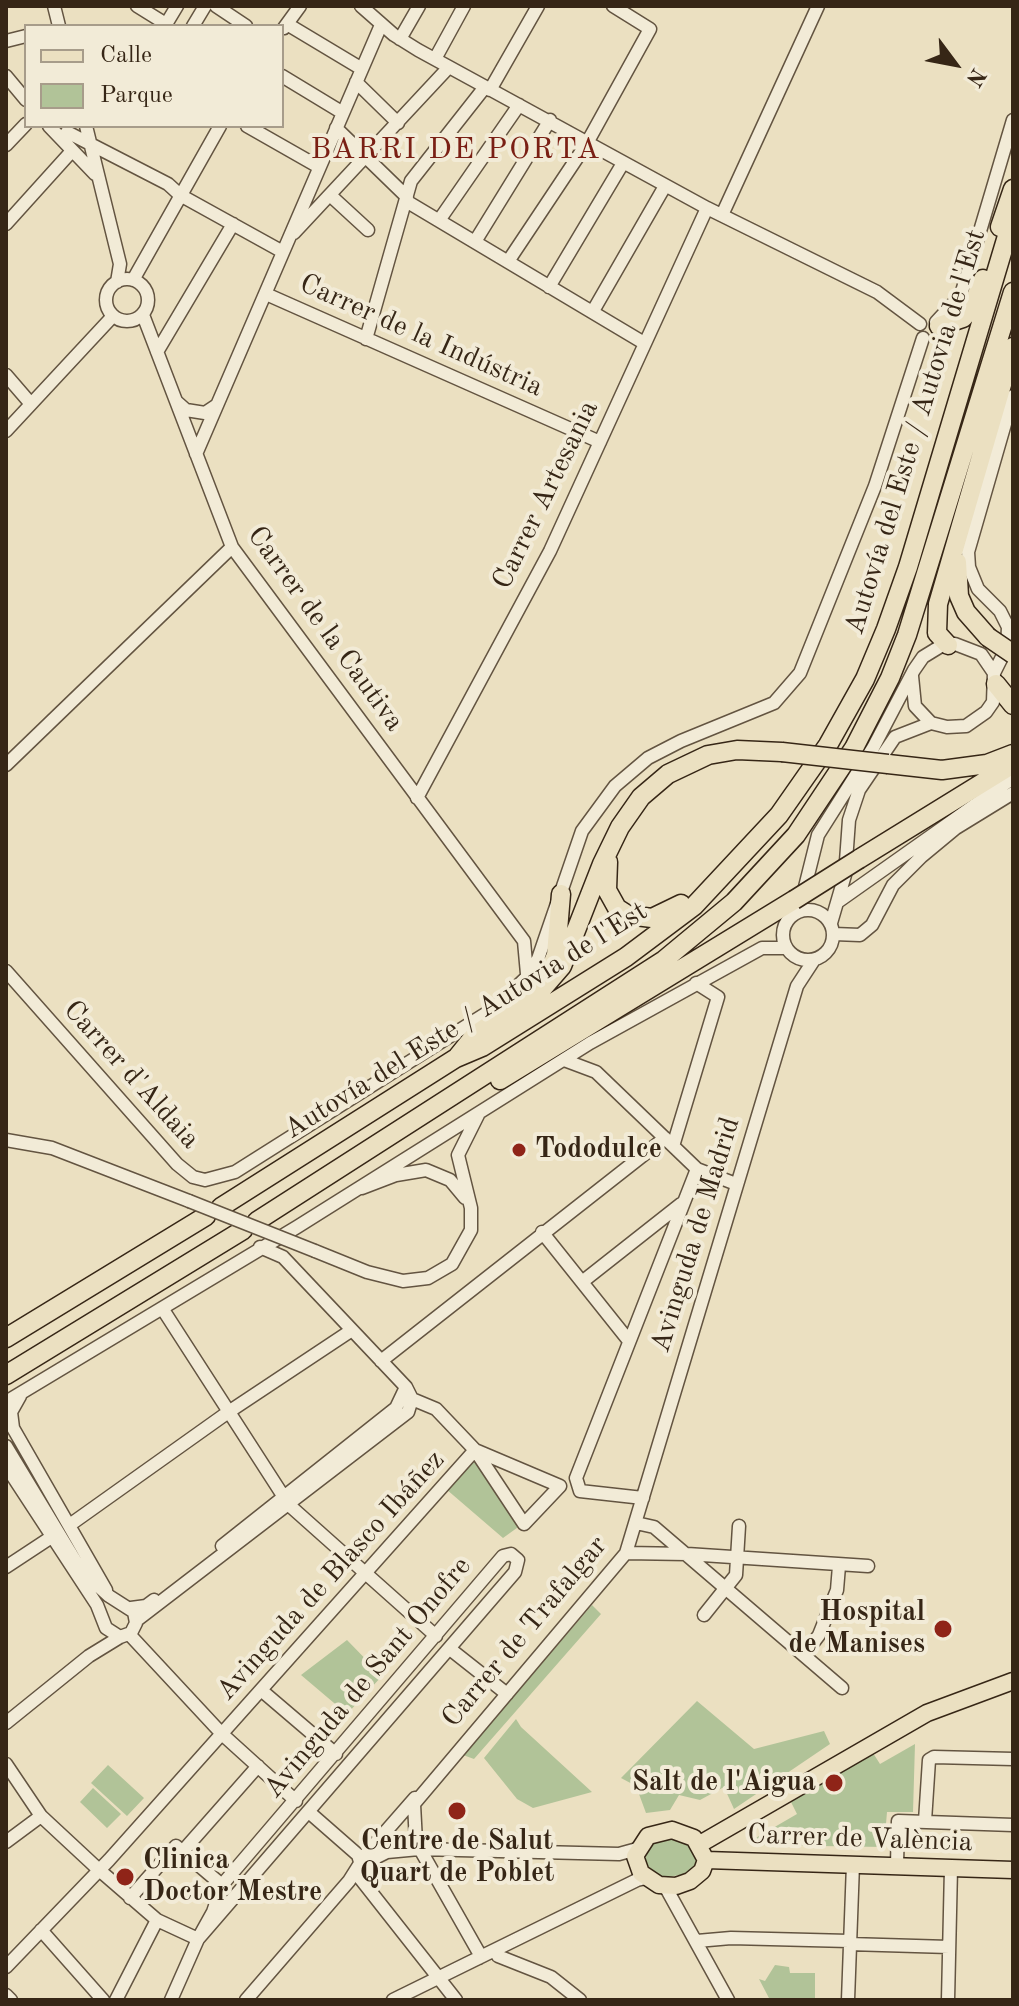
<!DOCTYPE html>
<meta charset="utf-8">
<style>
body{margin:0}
#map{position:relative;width:1019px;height:2006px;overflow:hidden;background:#ebe0c1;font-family:"Old Standard TT",serif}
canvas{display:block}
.frame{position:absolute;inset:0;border:8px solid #362616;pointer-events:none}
.legend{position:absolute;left:24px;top:24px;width:260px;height:104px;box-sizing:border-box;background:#f2ebd7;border:2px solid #a79c8a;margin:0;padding:10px 14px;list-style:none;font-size:24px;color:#362616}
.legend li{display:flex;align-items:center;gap:16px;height:40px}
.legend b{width:40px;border:2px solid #a79c8a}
.north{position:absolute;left:915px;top:24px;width:80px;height:80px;-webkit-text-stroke:6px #f2ebd7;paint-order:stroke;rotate:122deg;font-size:22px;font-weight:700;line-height:32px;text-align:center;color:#362616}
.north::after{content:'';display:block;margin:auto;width:28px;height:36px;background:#362616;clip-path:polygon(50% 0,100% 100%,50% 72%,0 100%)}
</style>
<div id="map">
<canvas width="1019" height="2006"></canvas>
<div class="frame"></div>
<ul class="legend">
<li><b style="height:10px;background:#ebe0c1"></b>Calle</li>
<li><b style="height:22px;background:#b1c398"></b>Parque</li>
</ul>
<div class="north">N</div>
</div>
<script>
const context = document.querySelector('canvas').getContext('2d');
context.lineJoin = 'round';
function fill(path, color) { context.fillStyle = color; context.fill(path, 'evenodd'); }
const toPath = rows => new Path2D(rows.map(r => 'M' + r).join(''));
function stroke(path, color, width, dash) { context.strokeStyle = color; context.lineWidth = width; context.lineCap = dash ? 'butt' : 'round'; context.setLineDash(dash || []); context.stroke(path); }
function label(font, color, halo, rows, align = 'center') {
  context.font = font + ' "Old Standard TT",serif'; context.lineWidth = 8; context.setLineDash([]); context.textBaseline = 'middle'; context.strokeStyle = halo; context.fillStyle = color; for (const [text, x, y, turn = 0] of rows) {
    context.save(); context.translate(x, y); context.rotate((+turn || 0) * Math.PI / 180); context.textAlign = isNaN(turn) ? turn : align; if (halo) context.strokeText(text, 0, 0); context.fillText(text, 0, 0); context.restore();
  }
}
fill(toPath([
 [474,1457,521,1525,503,1538,446,1489],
 [592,1605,601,1614,474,1759,463,1755],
 [347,1640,382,1676,347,1714,301,1675],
 [697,1701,754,1749,824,1731,830,1744,734,1809,724,1787,700,1800,679,1795,670,1810,646,1813,636,1786,621,1778],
 [516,1719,521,1727,592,1792,533,1808,517,1799,484,1758],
 [915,1744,913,1812,887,1812,884,1847,758,1845,754,1839,797,1814,790,1800,873,1753,880,1764],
 [108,1765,144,1798,127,1816,91,1783],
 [93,1788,121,1814,107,1828,80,1802],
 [667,1836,695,1845,698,1864,690,1873,663,1878,644,1863,650,1843],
 [775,1965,789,1967,790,1973,815,1973,815,2000,770,2000,759,1979,765,1981]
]), '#b1c398');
const minor = toPath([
 [54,6,59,26],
 [137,6,166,24],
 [216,6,246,26],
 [361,6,394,35,418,50,707,208,877,292,920,324],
 [287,24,362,69],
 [165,26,177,6],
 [193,26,205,6],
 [284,28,300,6],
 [400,39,419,6],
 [6,41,26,36],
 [435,59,464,6],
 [6,76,26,100],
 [282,76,343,113],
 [356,82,398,123],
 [490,90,538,6],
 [49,126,95,174],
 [86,126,120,264,117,282],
 [247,126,319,167],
 [336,128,407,197],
 [67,132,168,184,180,195,283,252],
 [6,145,26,124],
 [331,196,368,230],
 [406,201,644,343],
 [722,215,818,6],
 [440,219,519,105],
 [6,224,71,152],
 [294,233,449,67],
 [476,240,550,120],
 [509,260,587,143,650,29,613,6],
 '106 300a21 21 0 1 1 42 0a21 21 0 1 1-42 0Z',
 [133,280,220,126],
 [549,287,623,163],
 [266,294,600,442],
 [593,311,665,186],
 [143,315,232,547,524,941,527,974],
 [936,322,961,295,1013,120],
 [366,339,411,181,485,87],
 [157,352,233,224],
 [6,375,31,404],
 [177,402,186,410,205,413,217,405],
 [6,431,113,316],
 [196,454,381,25],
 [994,673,1007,647,1008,627,1000,611,978,589,969,567,968,552,1013,396],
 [6,765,232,547],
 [417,798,550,551,707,208],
 [839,901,1013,778],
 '783 935a25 25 0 1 1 50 0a25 25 0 1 1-50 0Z',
 [799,911,818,835,873,748,914,670,923,657,941,646,955,644,981,654,994,673,993,702,986,712,966,726,947,727,931,723,915,706,912,676],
 [831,923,845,875,849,820,859,790,895,737,931,723],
 [834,934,860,935,872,925,893,885,921,857,956,828,1013,793],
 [6,971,177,1164,193,1177,205,1180,235,1172,493,1009,527,977,538,959,582,831,615,786,648,758,681,741,774,703,800,673,875,486,923,338],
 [564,1060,596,1072,697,1169,736,1184],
 [6,1140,52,1148,189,1201],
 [673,1146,718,997,696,983],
 [362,1188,396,1175,426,1170,450,1180,465,1198],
 [542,1232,629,1341],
 [315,1251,367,1272,403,1281,428,1278,452,1264,471,1230,471,1208,458,1155,478,1115],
 [582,1282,681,1204],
 [162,1308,289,1505,436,1636],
 [381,1361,665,1138],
 [20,1396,11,1412,13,1428,106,1590],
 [412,1399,436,1409,475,1450,560,1486,524,1524,475,1450],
 [6,1402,297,1227,590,1043,762,948,786,948],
 [6,1446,87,1580],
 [6,1466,97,1605,106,1628,120,1637,131,1633,136,1623,134,1612,109,1596,85,1574],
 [643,1498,580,1491,576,1478,697,1169],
 [636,1523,654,1527,842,1688],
 [71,1524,227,1413,352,1330],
 [222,1546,396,1408,406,1387],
 [626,1553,687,1554,868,1566],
 [6,1567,50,1538],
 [131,1608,146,1606,154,1600],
 [704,1615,736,1575,739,1526],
 [137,1620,408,1412,412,1399,406,1387,283,1257,260,1247],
 [129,1634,222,1734,296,1801],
 [450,1649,507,1694],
 [804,1655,819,1635,837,1590,839,1566],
 [261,1690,336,1754],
 [6,1723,89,1656,120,1637],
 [6,1764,41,1816,98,1869,157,1920,198,1939],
 [310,1813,358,1855,361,1865],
 [925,1821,929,1760,934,1757,1013,1759],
 [6,1842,41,1816],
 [183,1851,258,1766],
 [361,1865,387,1852,419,1849,619,1854,637,1849],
 [897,1865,898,1821,1013,1825],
 [356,1873,456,2000],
 [665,1886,728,2000],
 [130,1898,176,1846,222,1885],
 [41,1930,103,2000],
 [697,1941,731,1938,849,1941],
 [849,1944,949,1947],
 [498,1956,551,1977,580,2000],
 [479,1958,479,1953,416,1842,414,1804,626,1553,797,986,814,960],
 [6,1967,109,1860,475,1450],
 [6,1995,11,2000],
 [116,2000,157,1920],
 [171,2000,198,1939,213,1912,222,1885,503,1556,511,1554,518,1560,515,1572,198,1939],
 [246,2000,349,1881,366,1854,415,1798],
 [393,2000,637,1880,646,1878],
 [848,2000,853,1864],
 [948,2000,951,1868]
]);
const major = toPath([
 [672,1830,694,1838,706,1860,702,1871,690,1881,676,1886,659,1885,641,1873,635,1856,648,1836,672,1830],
 [700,1844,927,1713,1013,1681],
 [706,1860,1013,1870]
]);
const highway = toPath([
 [1000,227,1013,189],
 [939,326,963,318,971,309,983,279],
 [957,562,959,596,966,612,988,637],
 [948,645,937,633,938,604,1013,347],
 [996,684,1013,705],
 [888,764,942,770,987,764,1013,754],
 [859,859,1013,764],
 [608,862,607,890,617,908,628,915,652,918,681,904],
 [550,969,556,955,561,894],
 [500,1024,536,996,562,966,602,864,620,827,641,797,668,774,708,755,737,750,782,752],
 [458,1056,475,1035,507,1013],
 [500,1080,794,900],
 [221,1207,456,1058,482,1047,626,957,694,906,779,815,828,745,865,679,886,629,908,567,1013,216],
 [257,1221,664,960,734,902,796,835,854,748,890,678,907,635,1013,292],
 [6,1338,206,1216],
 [6,1375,243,1230]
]);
stroke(minor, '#635441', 15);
stroke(major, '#362616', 19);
stroke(highway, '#362616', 21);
stroke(minor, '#f2ebd7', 12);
stroke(major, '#ebe0c1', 16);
stroke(highway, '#ebe0c1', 18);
const minorBridge = toPath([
 [189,1201,315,1251]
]);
const highwayBridge = toPath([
 [988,637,1013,654],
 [782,752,888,764],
 [794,900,859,859]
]);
stroke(minorBridge, '#635441', 15, []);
stroke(highwayBridge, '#362616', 21, []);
stroke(minorBridge, '#f2ebd7', 12);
stroke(highwayBridge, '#ebe0c1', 18);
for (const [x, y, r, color] of [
 [519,1150,8,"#8f2418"],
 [943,1629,10,"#8f2418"],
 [834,1783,10,"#8f2418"],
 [457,1811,10,"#8f2418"],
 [125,1877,10,"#8f2418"]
]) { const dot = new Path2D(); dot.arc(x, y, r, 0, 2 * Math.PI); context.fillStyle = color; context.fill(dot); stroke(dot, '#f2ebd7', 3); }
label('28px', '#362616', '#f2ebd7', [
 ["Carrer de la Indústria",421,336,24],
 ["Autovía del Este / Autovia de l'Est",916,432,-73],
 ["Carrer Artesania",546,495,-64],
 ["Carrer de la Cautiva",325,629,54],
 ["Autovía del Este / Autovia de l'Est",466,1021,-32],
 ["Carrer d'Aldaia",131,1075,48],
 ["Avinguda de Madrid",696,1235,-73],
 ["Avinguda de Blasco Ibáñez",331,1576,-48],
 ["Carrer de Trafalgar",525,1632,-50],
 ["Avinguda de Sant Onofre",368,1678,-50],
 ["Carrer de València",860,1839,2]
]);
label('bold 28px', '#362616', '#f2ebd7', [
 ["Tododulce",535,1150],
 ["Hospital",925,1613,"right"],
 ["de Manises",925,1645,"right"],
 ["Salt de l'Aigua",816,1783,"right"],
 ["Centre de Salut",457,1842,"center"],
 ["Quart de Poblet",457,1874,"center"],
 ["Clinica",143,1861],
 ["Doctor Mestre",143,1893]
], 'left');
context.letterSpacing = '2px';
label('30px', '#7a1f14', '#f2ebd7', [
 ["BARRI DE PORTA",456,150]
]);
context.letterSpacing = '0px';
</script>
